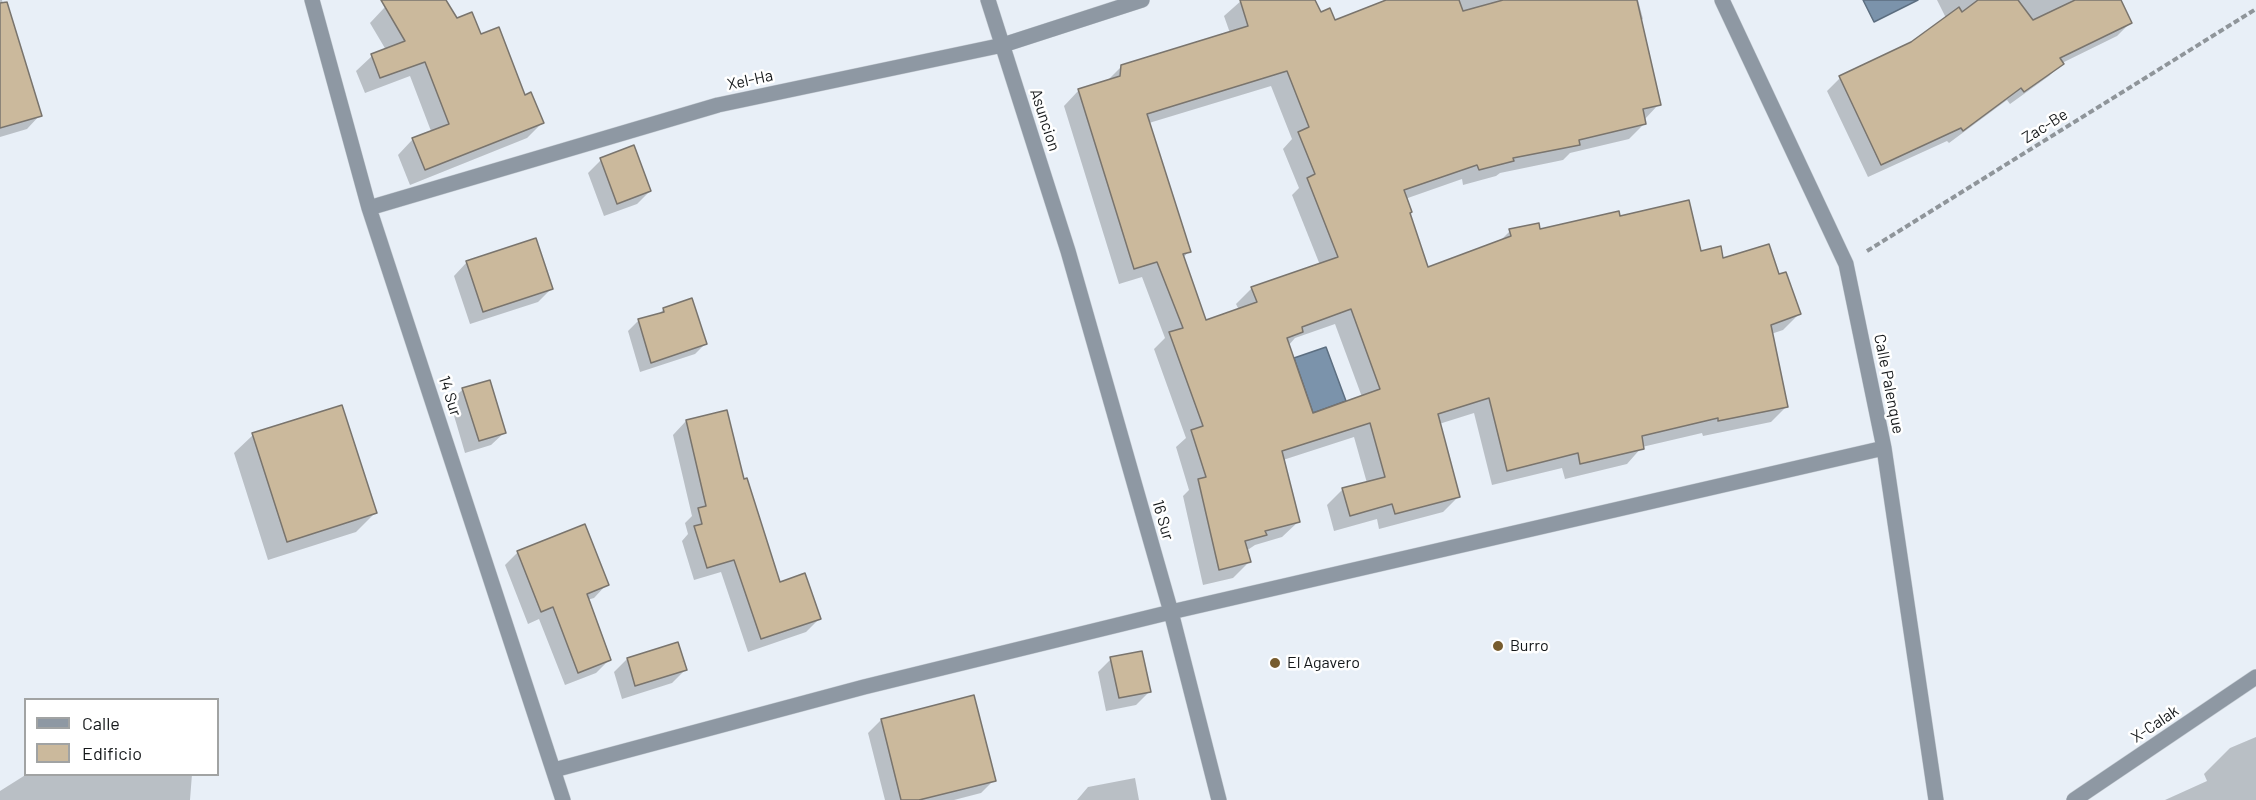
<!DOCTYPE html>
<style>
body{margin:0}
#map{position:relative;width:2256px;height:800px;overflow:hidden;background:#e8eff7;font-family:Barlow,sans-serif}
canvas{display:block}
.legend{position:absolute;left:24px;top:698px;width:195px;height:78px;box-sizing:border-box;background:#fff;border:2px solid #a1a3a3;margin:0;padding:8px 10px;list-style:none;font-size:18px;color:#15181a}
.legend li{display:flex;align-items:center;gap:12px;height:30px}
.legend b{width:30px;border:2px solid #a1a3a3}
</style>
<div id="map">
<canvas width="2256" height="800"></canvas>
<ul class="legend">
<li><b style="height:8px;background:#8e98a3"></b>Calle</li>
<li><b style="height:16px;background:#cbb99c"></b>Edificio</li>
</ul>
</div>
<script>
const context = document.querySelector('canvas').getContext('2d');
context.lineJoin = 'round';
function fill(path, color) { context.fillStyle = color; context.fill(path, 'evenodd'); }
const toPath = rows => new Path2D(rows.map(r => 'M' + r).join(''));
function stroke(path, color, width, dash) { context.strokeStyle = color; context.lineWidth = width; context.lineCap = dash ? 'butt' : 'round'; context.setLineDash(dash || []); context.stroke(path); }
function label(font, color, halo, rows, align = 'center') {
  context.font = font + ' Barlow,sans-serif'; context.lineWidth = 5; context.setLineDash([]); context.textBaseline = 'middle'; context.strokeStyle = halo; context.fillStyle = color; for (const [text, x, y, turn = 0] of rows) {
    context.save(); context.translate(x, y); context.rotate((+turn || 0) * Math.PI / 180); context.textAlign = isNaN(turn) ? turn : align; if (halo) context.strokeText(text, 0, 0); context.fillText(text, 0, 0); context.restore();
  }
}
const water = toPath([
 [1863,0,1918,0,1874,22,1863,0],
 [1326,347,1346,401,1313,413,1294,358,1326,347]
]);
fill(water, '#7b93ab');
stroke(water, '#5c6e80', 1.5);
fill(toPath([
 [0,0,2,0,12,38,40,115,27,129,0,137],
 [398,0,444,0,456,20,480,36,542,123,527,138,410,185,398,155,413,139,431,131,410,76,365,93,356,71,372,56,386,50,370,23,385,7],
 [1242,0,1314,0,1320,14,1334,22,1403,0,1638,0,1643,19,1640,21,1659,104,1644,120,1645,123,1629,139,1570,153,1563,160,1500,173,1496,176,1463,185,1462,179,1405,199,1427,269,1499,242,1510,231,1539,231,1619,218,1700,253,1778,276,1799,314,1783,330,1771,334,1787,406,1771,422,1703,436,1702,433,1642,447,1627,464,1565,479,1562,468,1492,485,1474,413,1439,424,1458,497,1443,512,1379,529,1377,519,1334,531,1327,505,1343,489,1367,483,1354,437,1283,460,1298,522,1282,537,1255,545,1246,551,1249,562,1233,578,1203,585,1183,496,1189,490,1176,447,1186,438,1154,349,1165,338,1142,277,1119,284,1064,106,1079,90,1106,82,1122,66,1230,33,1224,16],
 [1271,86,1292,139,1283,149,1299,188,1292,195,1320,265,1252,288,1236,304,1239,310,1205,322,1183,258,1189,251,1149,123],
 [1335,324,1362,397,1312,415,1288,346,1295,338],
 [1937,0,2119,0,2130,23,2117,36,2062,63,2049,76,2010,104,2007,100,1949,143,1947,141,1868,177,1827,91,1840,78,1912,44,1946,18],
 [601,160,650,191,637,204,604,216,588,173],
 [467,262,551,289,538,302,470,324,454,276],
 [664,309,706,343,695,354,640,372,628,331,639,320,658,315],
 [463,389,505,432,491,445,465,453,450,402],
 [686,421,742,481,779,584,819,619,806,632,748,652,721,572,694,580,682,541,688,534,685,523,692,516,673,435],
 [253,435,375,513,356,532,268,560,234,453],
 [518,552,607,584,594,598,587,600,609,660,596,673,565,685,539,619,528,624,505,565],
 [627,659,685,670,672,683,622,699,614,672],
 [1111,659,1149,692,1136,705,1106,711,1098,672],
 [881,720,994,780,981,793,954,800,885,800,868,733],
 [2256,737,2256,800,2165,800,2207,781,2204,774,2230,748],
 [27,774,192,774,190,800,0,800,0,791],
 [1135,778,1139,800,1077,800,1088,787]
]), '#0003');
const building = toPath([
 [381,0,446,0,457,18,472,12,481,34,499,27,525,95,531,92,544,123,425,170,412,138,449,124,425,62,380,78,371,54,405,41,381,0],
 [1240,0,1315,0,1321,12,1330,8,1335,20,1386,0,1459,0,1463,11,1503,0,1637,0,1661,105,1643,109,1646,124,1579,140,1580,145,1513,158,1514,161,1479,170,1477,165,1404,190,1412,212,1410,213,1428,267,1511,236,1509,229,1539,223,1540,229,1619,211,1620,216,1689,200,1701,251,1721,246,1723,258,1769,244,1779,274,1786,272,1801,314,1771,325,1788,407,1718,421,1718,418,1642,436,1644,449,1580,464,1578,453,1507,471,1489,398,1438,414,1460,497,1395,514,1392,504,1350,516,1342,488,1385,477,1370,423,1282,451,1300,522,1265,531,1267,535,1245,541,1251,562,1219,570,1198,479,1206,477,1191,430,1203,426,1169,332,1183,328,1157,262,1134,269,1078,89,1120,76,1121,65,1248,26,1240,0],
 [1287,71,1309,127,1298,132,1315,174,1307,178,1338,257,1251,287,1257,302,1206,320,1183,254,1191,252,1147,114,1287,71],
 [1351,309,1380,389,1313,413,1287,338,1303,332,1302,327,1351,309],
 [1978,0,2018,0,2033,20,2075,0,2121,0,2132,23,2060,58,2064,64,2024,92,2021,88,1963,131,1961,128,1881,165,1839,76,1911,42,1959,7,1962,12,1978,0],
 [7,2,42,116,0,128,0,3,7,2],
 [634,145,651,191,617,204,600,158,634,145],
 [536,238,553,289,483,312,466,261,536,238],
 [692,298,707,344,651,363,638,319,664,312,663,308,692,298],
 [490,380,506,433,479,441,462,388,490,380],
 [342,405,377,513,287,542,252,433,342,405],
 [727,410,744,479,747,478,780,582,805,573,821,619,761,639,734,560,707,568,694,526,702,524,698,508,706,506,686,420,727,410],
 [585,524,609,585,587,594,611,660,578,673,553,607,541,612,517,551,585,524],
 [678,642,687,670,635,686,627,658,678,642],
 [1142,651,1151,692,1119,698,1110,657,1142,651],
 [974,695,996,781,919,800,901,800,881,719,974,695]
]);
fill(building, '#cbb99c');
stroke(building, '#79746d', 1.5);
const minor = toPath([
 [312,0,369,208,563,800],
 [988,0,1068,251,1171,612,1219,800],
 [1722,0,1846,264,1884,448,1936,800],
 [369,208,718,105,1003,45,1142,0],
 [554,770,864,687,1171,612,1884,448],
 [2074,800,2256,677]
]);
stroke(minor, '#c6cdd4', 16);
stroke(toPath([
 [1867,251,2256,9]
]), '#8f959a', 4, [6, 3]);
stroke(minor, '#8e98a3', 15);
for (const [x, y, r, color] of [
 [1498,646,6,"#775c2e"],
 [1275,663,6,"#775c2e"]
]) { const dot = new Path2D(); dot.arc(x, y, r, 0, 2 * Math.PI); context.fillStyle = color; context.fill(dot); stroke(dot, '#fff', 2); }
label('16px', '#15181a', '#fff', [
 ["Xel-Ha",750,80,-12],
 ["Asuncion",1045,120,72],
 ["Zac-Be",2045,126,-32],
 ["Calle Palenque",1889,384,79],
 ["14 Sur",450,396,72],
 ["16 Sur",1163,520,74],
 ["X-Calak",2155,724,-34]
]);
label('16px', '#15181a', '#fff', [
 ["Burro",1510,646],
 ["El Agavero",1287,663]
], 'left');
</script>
